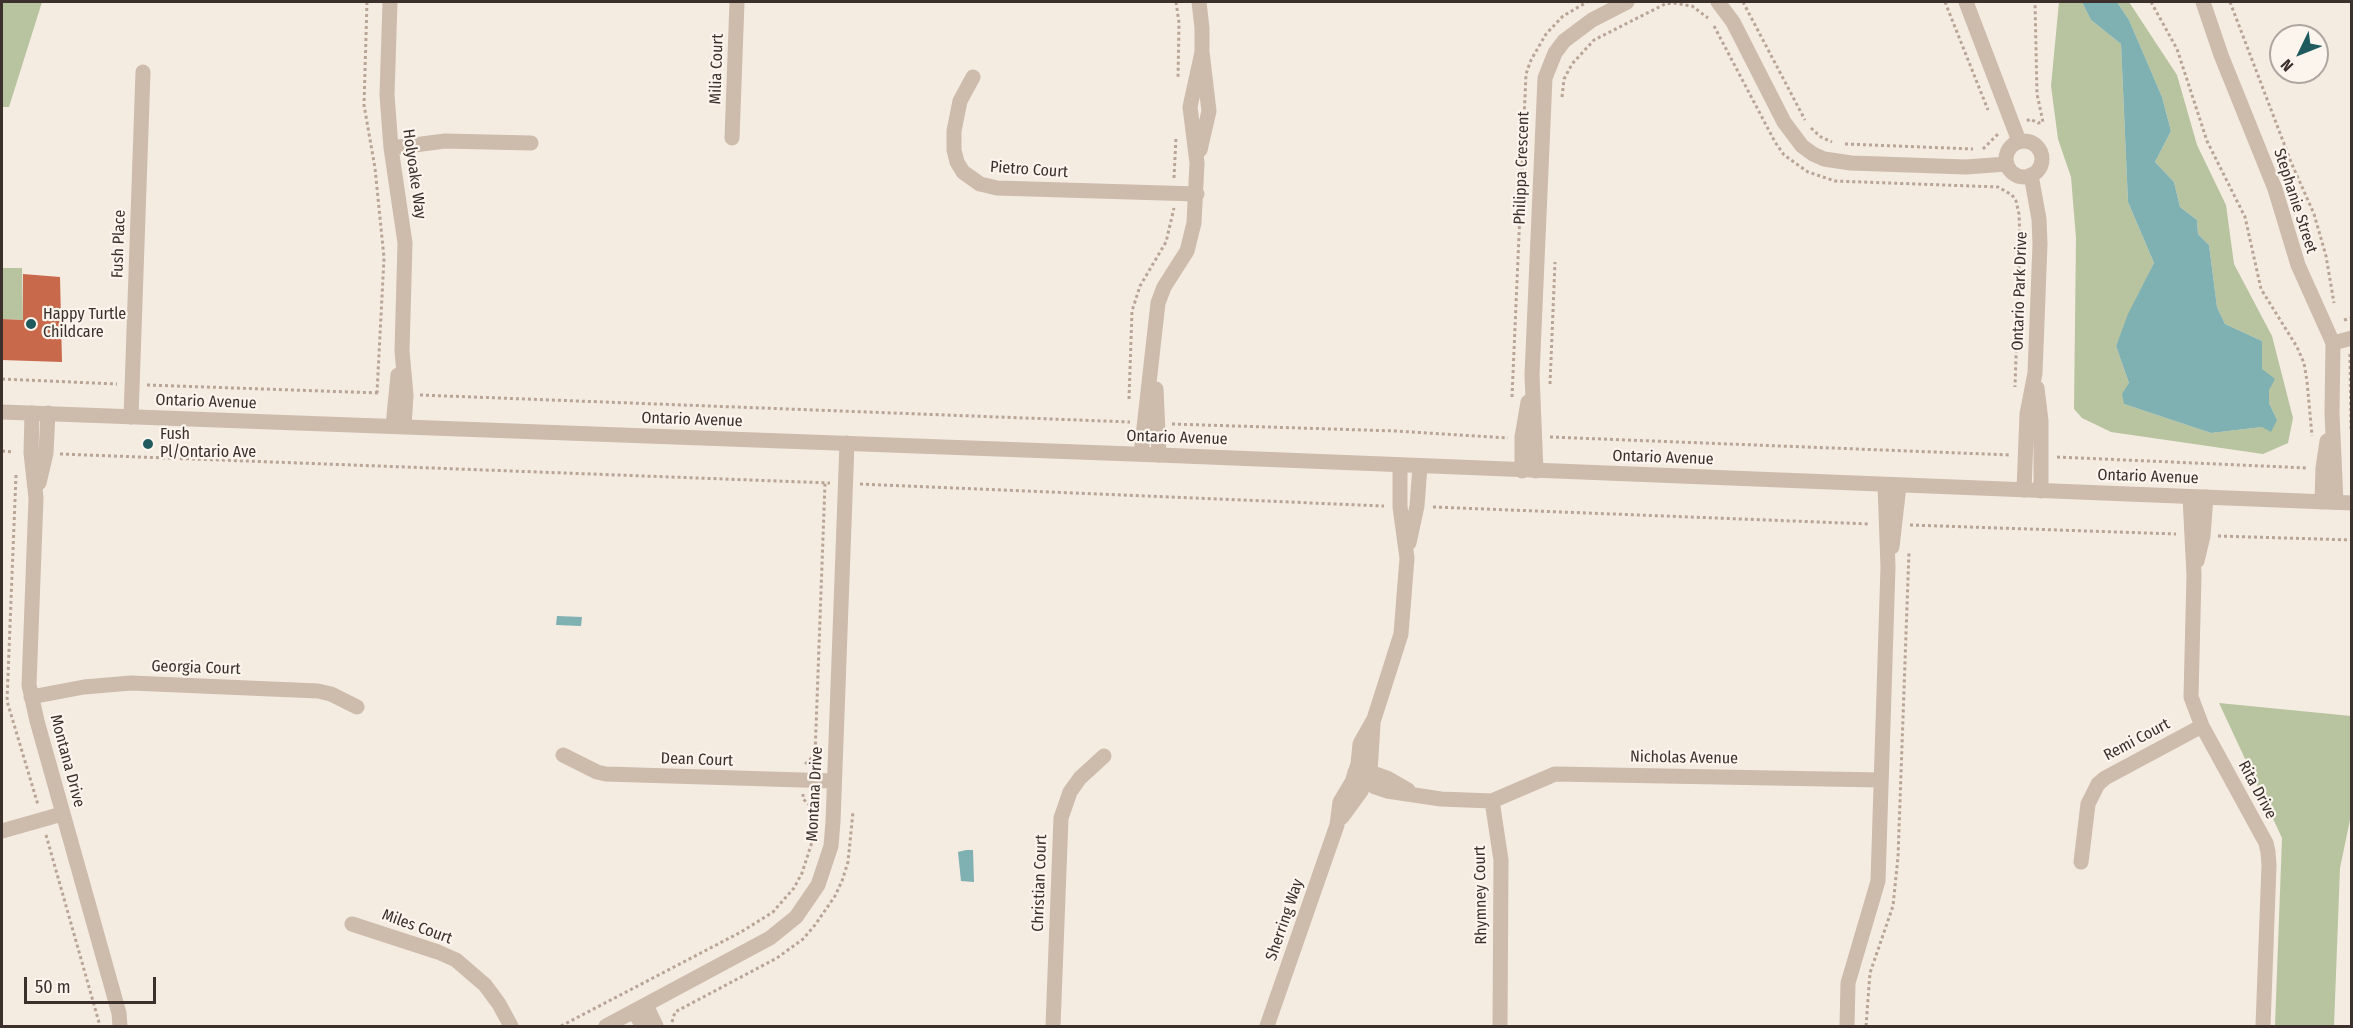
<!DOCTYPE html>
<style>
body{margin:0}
#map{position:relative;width:2353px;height:1028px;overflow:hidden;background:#f4ebe1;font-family:"Fira Sans Condensed",sans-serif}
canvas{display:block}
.frame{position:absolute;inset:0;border:3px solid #3b302b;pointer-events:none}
.north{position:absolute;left:2269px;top:24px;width:60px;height:60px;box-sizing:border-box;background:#fbf5ee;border:2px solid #aea6a0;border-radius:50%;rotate:227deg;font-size:16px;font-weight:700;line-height:24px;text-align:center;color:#3b302b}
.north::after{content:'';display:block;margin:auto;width:21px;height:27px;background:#1f5a5e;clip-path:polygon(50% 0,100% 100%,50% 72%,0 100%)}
.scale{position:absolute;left:24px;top:977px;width:132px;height:27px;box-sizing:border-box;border:3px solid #3b302b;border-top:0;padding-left:8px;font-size:18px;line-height:21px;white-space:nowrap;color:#3b302b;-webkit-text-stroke:4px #fbf5ee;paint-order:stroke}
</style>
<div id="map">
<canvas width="2353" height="1028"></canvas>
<div class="frame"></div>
<div class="north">N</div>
<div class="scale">50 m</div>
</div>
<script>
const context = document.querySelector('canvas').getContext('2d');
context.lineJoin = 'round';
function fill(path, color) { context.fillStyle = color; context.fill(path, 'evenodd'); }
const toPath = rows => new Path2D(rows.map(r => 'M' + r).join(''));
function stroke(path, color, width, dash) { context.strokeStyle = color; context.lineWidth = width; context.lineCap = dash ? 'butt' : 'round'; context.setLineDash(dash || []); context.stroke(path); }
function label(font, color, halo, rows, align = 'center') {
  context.font = font + ' "Fira Sans Condensed",sans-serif'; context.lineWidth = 4.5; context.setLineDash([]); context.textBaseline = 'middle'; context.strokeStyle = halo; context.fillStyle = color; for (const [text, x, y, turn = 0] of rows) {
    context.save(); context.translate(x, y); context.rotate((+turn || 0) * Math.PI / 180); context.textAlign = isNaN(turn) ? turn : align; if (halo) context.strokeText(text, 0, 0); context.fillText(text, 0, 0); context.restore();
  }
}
fill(toPath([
 [2,2,42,2,9,107,2,107],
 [2059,2,2082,2,2091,20,2121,44,2128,202,2154,263,2129,314,2116,346,2129,383,2124,404,2211,433,2262,427,2277,420,2269,403,2269,390,2262,370,2262,341,2225,324,2217,307,2209,245,2198,234,2197,220,2180,207,2174,182,2155,162,2171,131,2162,97,2129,20,2117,2,2129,2,2177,75,2197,145,2226,205,2234,264,2272,336,2293,418,2288,443,2263,454,2111,432,2082,418,2074,409,2076,238,2071,177,2058,139,2051,86],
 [2,268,22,268,23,320,2,319],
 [2219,703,2351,716,2351,815,2340,868,2334,1026,2275,1026,2282,838]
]), '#b8c4a0');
fill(toPath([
 [2082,2,2117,2,2129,20,2162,97,2171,131,2155,162,2174,182,2180,207,2197,220,2198,234,2209,245,2217,307,2225,324,2262,341,2262,369,2275,379,2269,390,2269,403,2277,420,2271,432,2262,427,2211,433,2124,404,2122,394,2129,383,2116,346,2128,314,2154,263,2128,202,2121,44,2091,20],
 [557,616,582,617,581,626,556,625],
 [966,850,973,850,974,882,961,881,958,852]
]), '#7fb0b2');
fill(toPath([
 [23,274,60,277,62,362,2,360,2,319,23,320]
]), '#c8694b');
stroke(toPath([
 [367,2,364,105,375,168,384,258,377,393],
 [1176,2,1179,23,1178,79],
 [1743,2,1805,120],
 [1945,2,1988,110],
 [2151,2,2177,49,2207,141,2245,217,2261,289,2297,347,2304,363,2307,381,2312,436],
 [2230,2,2291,162,2314,214,2326,256,2334,303],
 [1714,26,1775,142,1784,155,1808,172,1835,181,1998,187,2012,195,2016,201,2019,214,2020,239,2015,387],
 [1562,97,1564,79,1572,64,1594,40,1665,4,1673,3,1692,6,1708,18],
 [2027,121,2030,119,2038,123,2043,122,2037,94,2035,2],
 [1811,128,1821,137,1832,142],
 [1845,144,1973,149],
 [1983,149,1999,133],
 [1174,178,1176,137],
 [2344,320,2352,318],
 [2350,354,2351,429],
 [2,379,117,384],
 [1550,384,1555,262],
 [147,385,380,393],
 [420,395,1130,422],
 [1512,397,1526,74,1531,60,1546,34,1563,16,1587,2],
 [1129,399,1132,311,1140,286,1166,242,1174,208],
 [1172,424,1395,431,1508,438],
 [1550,437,2011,455],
 [2,451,14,452],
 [60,454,830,483],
 [2057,457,2308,468],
 [16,475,7,701,38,805],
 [860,484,1384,506],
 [1433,507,1870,524],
 [1910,525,2176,534],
 [2218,536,2352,540],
 [805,764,815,755,825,483],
 [46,835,100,1026],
 [672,1022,675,1012,777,958,803,939,815,925,835,896,842,881,848,862,853,812],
 [561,1026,741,932,773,912,794,888,802,873,812,842,813,808,803,799,803,794],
 [1866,1026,1870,973,1893,906,1898,857,1909,551]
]), '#b9a596', 3, [3, 3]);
stroke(toPath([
 [390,2,387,95,391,148,405,243,402,351,406,395,404,426],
 [1199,2,1202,28,1202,52,1209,111,1200,150],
 [1718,2,1733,22,1784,122,1802,146,1813,154,1824,159,1851,163,1966,167,2007,164],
 [1966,2,2019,141],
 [2203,2,2221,55,2275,189,2298,265,2333,343,2332,414,2336,502],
 [973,77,960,101,954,131,954,150,957,162,963,172,980,184,997,188,1197,194],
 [732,138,737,2],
 '2006 159a18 18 0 1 1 36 0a18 18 0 1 1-36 0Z',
 [391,148,445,141,531,143],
 [2333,343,2352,338],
 [2037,388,2041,421,2041,491],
 [1156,389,1159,455],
 [32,413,31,453,36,498,29,685,37,721,119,1013,120,1026],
 [131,417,143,72],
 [393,426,398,375],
 [1141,454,1158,303,1164,287,1187,251,1194,223,1197,163,1190,107,1202,52],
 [1522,471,1522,437,1528,402],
 [1536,471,1532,375,1545,78,1555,53,1564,41,1592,20,1627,2],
 [39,483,46,453,48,413],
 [2024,490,2027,414,2035,373,2040,244,2039,219,2031,175],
 [2190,497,2194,575,2191,697,2202,726,2266,843,2268,852,2269,865,2263,1026],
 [2322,502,2323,468,2327,441],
 [1409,543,1417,506,1420,466],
 [1892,547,1899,486],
 [2197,561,2203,536,2206,497],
 [31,697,84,687,131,683,318,691,331,694,357,707],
 [563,755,597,772,606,774,834,781],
 [1355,772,1375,787,1387,791,1441,799,1492,801,1501,860,1500,1026],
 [1361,772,1370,772,1387,778,1408,790],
 [1492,801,1555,774,1881,780],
 [1342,817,1361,791,1370,772,1373,724],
 [2,831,62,814],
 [2081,862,2088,804,2098,784,2105,778,2202,726],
 [352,924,438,952,456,960,485,985,499,1004,511,1026],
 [646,1005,656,1026],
 [634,1012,643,1026],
 [606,1026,770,938,796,917,818,885,831,846,833,822,847,443],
 [1053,1026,1061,818,1070,792,1080,778,1104,756],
 [1267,1026,1337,825,1340,802,1352,782,1358,764,1360,744,1374,719,1401,634,1407,558,1400,507,1400,465],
 [1847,1026,1848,983,1878,881,1888,567,1885,485]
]), '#cdbbac', 15);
stroke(toPath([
 [2,412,1159,455,2352,503]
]), '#cdbbac', 15);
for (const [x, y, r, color] of [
 [31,324,6,"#1f5a5e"],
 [148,444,6,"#1f5a5e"]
]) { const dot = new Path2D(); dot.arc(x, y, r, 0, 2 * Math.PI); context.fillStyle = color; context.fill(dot); stroke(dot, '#fbf5ee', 2); }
label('16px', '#3b302b', '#fbf5ee', [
 ["Milia Court",717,69,-88],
 ["Philippa Crescent",1522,168,-88],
 ["Pietro Court",1029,170,4],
 ["Holyoake Way",414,174,82],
 ["Stephanie Street",2295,201,72],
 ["Fush Place",119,244,-88],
 ["Ontario Park Drive",2020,291,-88],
 ["Ontario Avenue",206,402,2],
 ["Ontario Avenue",692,420,2],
 ["Ontario Avenue",1177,438,2],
 ["Ontario Avenue",1663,458,2],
 ["Ontario Avenue",2148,477,2],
 ["Georgia Court",196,668,2],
 ["Remi Court",2137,740,-28],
 ["Nicholas Avenue",1684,758,1],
 ["Dean Court",697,760,2],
 ["Montana Drive",67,761,75],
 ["Rita Drive",2257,790,62],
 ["Montana Drive",815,794,-87],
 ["Christian Court",1040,883,-88],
 ["Rhymney Court",1481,895,-91],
 ["Sherring Way",1285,920,-71],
 ["Miles Court",417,927,20]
]);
label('16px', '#3b302b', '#fbf5ee', [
 ["Happy Turtle",43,315],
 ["Childcare",43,333],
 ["Fush",160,435],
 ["Pl/Ontario Ave",160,453]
], 'left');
</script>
